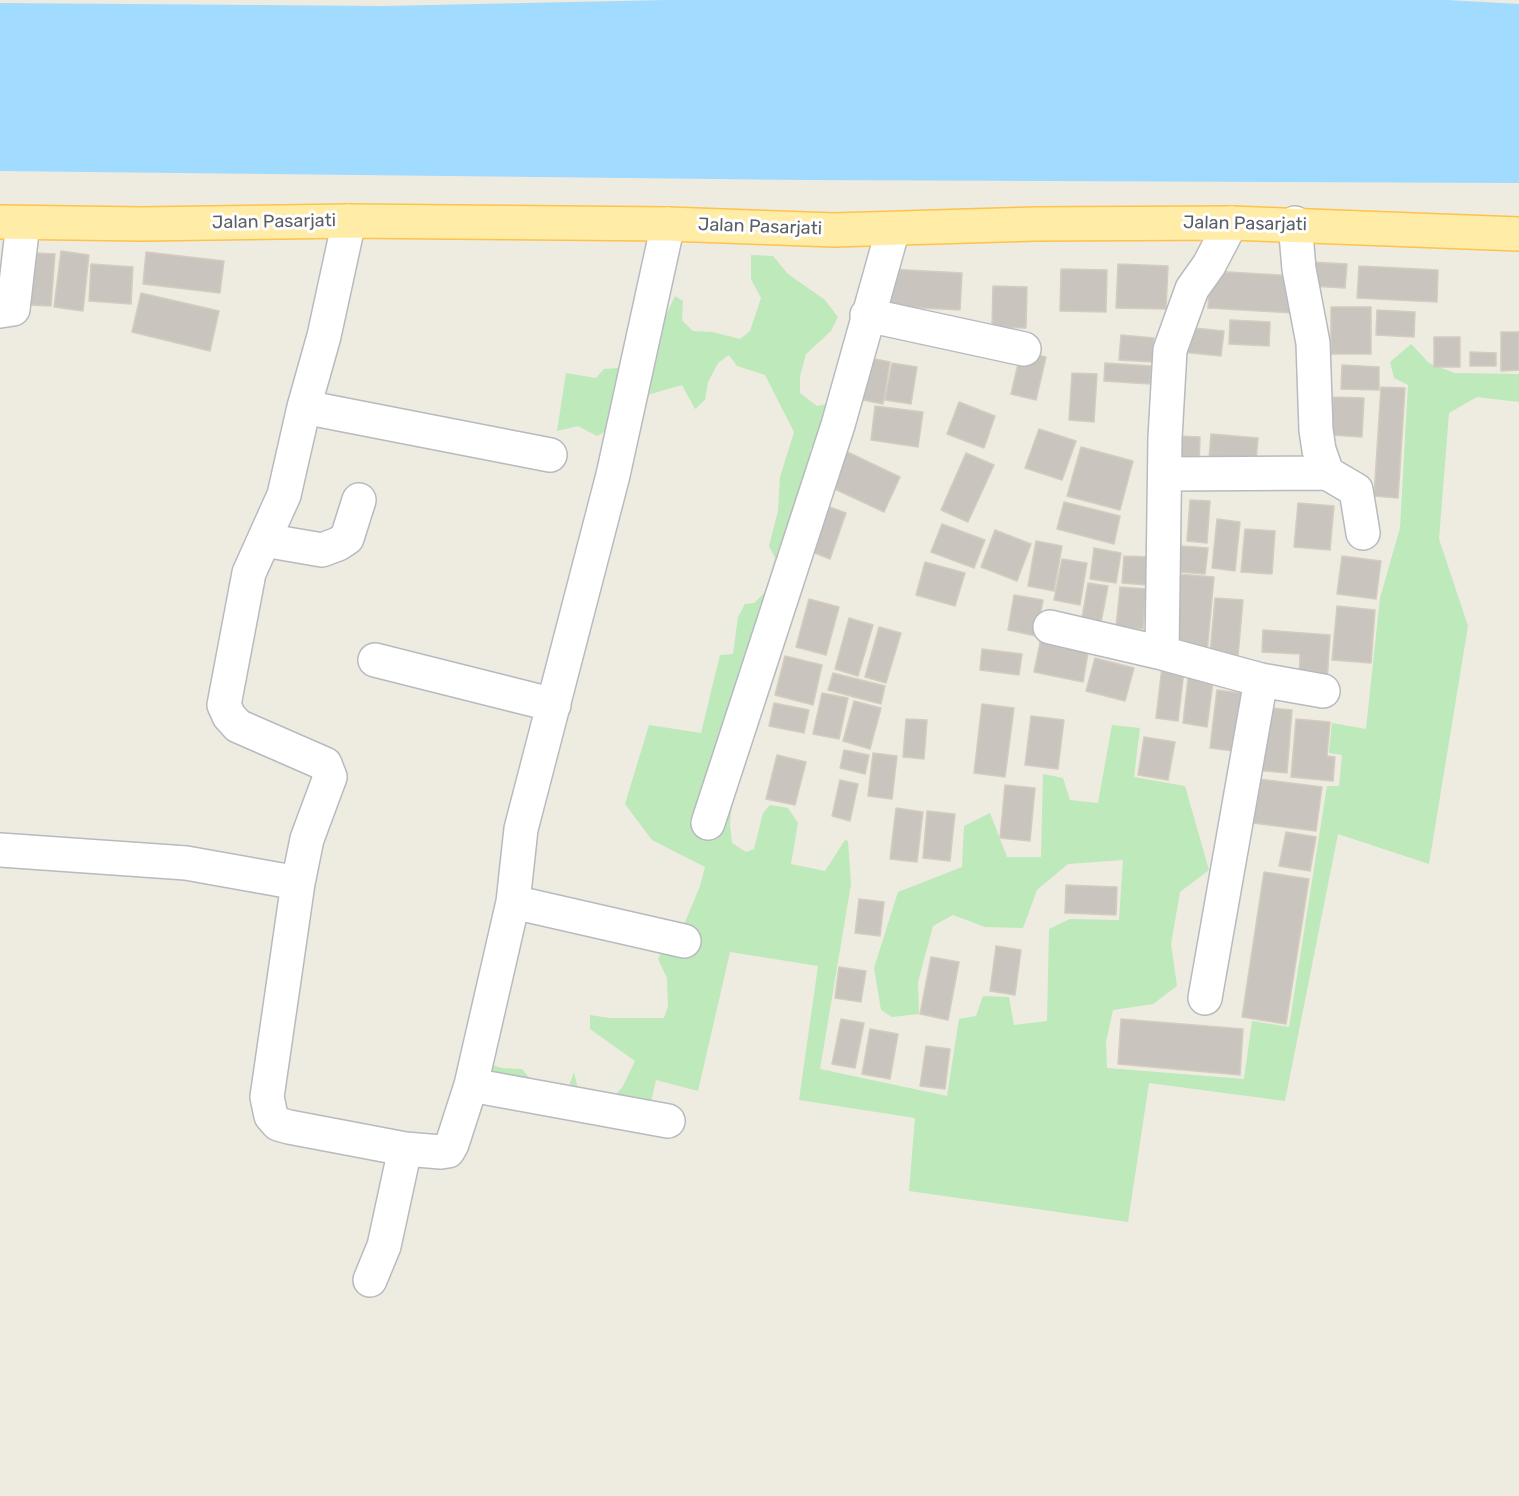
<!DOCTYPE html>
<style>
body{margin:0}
canvas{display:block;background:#eeebe1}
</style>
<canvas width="1519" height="1496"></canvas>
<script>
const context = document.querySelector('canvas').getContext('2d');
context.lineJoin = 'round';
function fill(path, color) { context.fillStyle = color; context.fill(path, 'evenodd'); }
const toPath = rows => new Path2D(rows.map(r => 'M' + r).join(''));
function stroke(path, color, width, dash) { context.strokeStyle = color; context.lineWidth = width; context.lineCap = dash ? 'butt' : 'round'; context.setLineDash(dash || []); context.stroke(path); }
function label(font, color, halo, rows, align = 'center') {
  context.font = font + ' Rubik,sans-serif'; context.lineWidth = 6; context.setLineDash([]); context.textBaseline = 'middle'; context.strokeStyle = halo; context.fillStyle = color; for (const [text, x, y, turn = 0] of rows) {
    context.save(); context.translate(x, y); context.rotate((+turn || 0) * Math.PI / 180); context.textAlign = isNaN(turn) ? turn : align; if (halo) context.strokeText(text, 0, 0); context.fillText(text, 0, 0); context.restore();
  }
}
fill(toPath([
 [751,255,773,256,788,274,825,300,838,317,831,331,806,354,800,376,800,393,817,406,828,404,827,421,810,450,815,479,806,570,802,593,795,602,770,662,777,670,733,790,730,825,732,843,746,852,754,849,763,813,770,805,788,808,798,823,791,864,825,871,845,840,848,841,851,884,820,1069,947,1096,959,1019,976,1016,983,996,1009,997,1014,1025,1047,1021,1049,929,1070,919,1119,920,1123,860,1068,864,1037,890,1023,928,985,927,953,915,933,926,918,982,919,1014,892,1017,881,1010,874,968,898,892,962,867,964,826,990,813,1007,857,1041,857,1043,774,1063,778,1070,800,1098,803,1112,725,1140,728,1134,777,1185,786,1209,870,1180,892,1171,944,1177,986,1153,1004,1113,1010,1106,1042,1107,1068,1244,1079,1252,1021,1289,1027,1327,786,1339,786,1342,755,1329,753,1332,723,1366,729,1380,598,1400,528,1408,385,1394,378,1390,362,1411,344,1429,363,1454,373,1519,374,1519,402,1477,397,1449,413,1439,539,1468,626,1429,864,1338,834,1285,1101,1149,1083,1128,1222,909,1191,915,1118,799,1100,818,966,730,952,698,1091,656,1080,644,1133,468,1085,474,1059,502,1068,522,1069,540,1091,565,1097,574,1072,578,1089,594,1090,615,1096,623,1086,635,1061,590,1029,590,1015,609,1018,664,1018,668,1006,667,978,658,959,665,944,681,932,700,886,705,867,652,840,625,804,649,725,701,733,720,655,733,654,738,617,745,604,754,603,764,593,770,576,775,558,769,546,778,511,780,477,794,432,765,375,737,366,729,355,718,363,708,382,705,400,695,409,682,385,637,398,615,426,597,436,578,426,557,431,566,373,596,378,604,369,618,368,661,326,675,296,683,301,682,320,693,331,712,332,740,339,750,331,761,298,751,279]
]), '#bde9bb');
fill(toPath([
 [667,0,1447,0,1519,4,1519,183,806,180,0,171,0,3,384,6]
]), '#a1dbff');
const building = toPath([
 [61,251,89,255,83,311,54,307,61,251],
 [146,252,224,261,220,293,143,284,146,252],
 [34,253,55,254,51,306,30,305,34,253],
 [1311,262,1347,264,1345,288,1310,286,1311,262],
 [91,264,133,267,131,304,89,301,91,264],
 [1118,264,1168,266,1166,309,1116,308,1118,264],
 [1359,266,1438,270,1437,302,1357,298,1359,266],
 [888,269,962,273,960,310,886,306,888,269],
 [1061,269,1107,270,1106,312,1060,311,1061,269],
 [1210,271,1297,276,1294,313,1208,308,1210,271],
 [993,286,1027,287,1026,328,992,327,993,286],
 [141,293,219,311,210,351,132,332,141,293],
 [1331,307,1371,307,1371,354,1331,354,1331,307],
 [1377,310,1415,312,1414,337,1376,335,1377,310],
 [1230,320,1270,322,1269,346,1229,344,1230,320],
 [1183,327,1224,331,1221,356,1181,352,1183,327],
 [1501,332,1519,332,1519,370,1501,371,1501,332],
 [1121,335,1154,338,1153,362,1119,360,1121,335],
 [1434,337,1460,337,1460,367,1434,367,1434,337],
 [1021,351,1046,357,1036,400,1011,394,1021,351],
 [1470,352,1496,353,1496,366,1470,366,1470,352],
 [860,356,890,362,883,404,853,398,860,356],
 [892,363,917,367,911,404,885,400,892,363],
 [1105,363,1151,366,1150,384,1104,381,1105,363],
 [1342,365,1379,367,1379,390,1341,389,1342,365],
 [1072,373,1097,374,1094,422,1069,420,1072,373],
 [1381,387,1405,388,1398,498,1374,496,1381,387],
 [1333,397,1364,398,1362,437,1331,435,1333,397],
 [959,402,995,416,984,448,947,434,959,402],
 [875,406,923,412,918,447,871,440,875,406],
 [1039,429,1076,441,1062,480,1025,468,1039,429],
 [1211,434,1258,438,1256,462,1209,458,1211,434],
 [1177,436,1200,437,1199,466,1176,465,1177,436],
 [1081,447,1133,461,1120,510,1067,496,1081,447],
 [839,448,900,477,884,512,822,483,839,448],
 [966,453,994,465,968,522,941,510,966,453],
 [1190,500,1210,501,1207,543,1187,541,1190,500],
 [816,502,846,513,830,559,800,547,816,502],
 [1064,502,1120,516,1114,544,1057,529,1064,502],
 [1298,503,1334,506,1330,550,1294,547,1298,503],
 [1217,519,1240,522,1235,571,1212,568,1217,519],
 [942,524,985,540,974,568,931,552,942,524],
 [1245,529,1275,531,1272,574,1241,572,1245,529],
 [995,530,1031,544,1017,581,981,567,995,530],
 [1036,541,1062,546,1054,591,1028,586,1036,541],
 [1169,545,1208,548,1205,574,1167,571,1169,545],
 [1094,548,1121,553,1116,583,1090,579,1094,548],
 [1124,556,1149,557,1147,585,1122,583,1124,556],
 [1342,556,1381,561,1376,599,1337,594,1342,556],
 [1062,559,1087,563,1080,605,1054,600,1062,559],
 [925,562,965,573,955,606,916,595,925,562],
 [1177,574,1214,577,1207,653,1170,650,1177,574],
 [1088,583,1108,586,1101,622,1082,618,1088,583],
 [1120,587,1146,589,1143,629,1116,627,1120,587],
 [1014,595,1043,600,1036,636,1008,630,1014,595],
 [1215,598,1243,600,1238,656,1210,654,1215,598],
 [809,599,839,607,826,655,796,647,809,599],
 [1337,606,1375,610,1371,663,1332,660,1337,606],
 [849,618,873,625,858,676,835,669,849,618],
 [879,627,901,633,886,683,865,677,879,627],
 [1263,630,1330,635,1327,683,1299,682,1300,654,1262,652,1263,630],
 [1041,638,1089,647,1083,682,1034,672,1041,638],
 [982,649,1022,654,1019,675,980,670,982,649],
 [785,656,822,665,813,705,775,695,785,656],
 [1095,658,1134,668,1125,701,1086,691,1095,658],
 [1162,667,1184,671,1178,721,1156,718,1162,667],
 [833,673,885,686,881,704,828,690,833,673],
 [1188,678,1213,682,1207,727,1183,723,1188,678],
 [1217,690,1248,694,1241,752,1210,748,1217,690],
 [822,693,848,698,839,739,813,734,822,693],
 [854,701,881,708,870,749,843,741,854,701],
 [774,703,809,710,804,733,769,726,774,703],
 [982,704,1014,708,1005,777,974,773,982,704],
 [1260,707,1292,710,1287,773,1255,770,1260,707],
 [1031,716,1064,720,1058,769,1025,765,1031,716],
 [906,719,927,720,924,759,903,757,906,719],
 [1296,719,1330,722,1327,756,1335,757,1333,781,1291,777,1296,719],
 [1144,737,1175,742,1168,780,1138,775,1144,737],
 [844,750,869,755,865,774,840,768,844,750],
 [873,753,897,756,892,799,868,796,873,753],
 [777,755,806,762,795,805,766,799,777,755],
 [1259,779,1322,787,1316,831,1253,823,1259,779],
 [840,780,858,784,850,821,832,816,840,780],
 [1005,785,1035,788,1030,841,1000,838,1005,785],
 [896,808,923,812,917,862,890,859,896,808],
 [927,811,955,814,950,861,923,858,927,811],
 [1286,832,1316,837,1310,871,1279,866,1286,832],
 [1264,872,1309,879,1286,1024,1242,1017,1264,872],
 [1066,885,1117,887,1116,915,1065,913,1066,885],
 [859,899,884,902,880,936,855,933,859,899],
 [996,946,1021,950,1015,995,990,991,996,946],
 [931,957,959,962,948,1020,920,1014,931,957],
 [839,967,866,971,861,1002,835,998,839,967],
 [841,1019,864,1023,855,1068,832,1064,841,1019],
 [1121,1019,1243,1029,1240,1075,1118,1064,1121,1019],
 [870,1029,898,1034,890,1079,862,1074,870,1029],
 [926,1046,950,1049,945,1089,920,1086,926,1046]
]);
fill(building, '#c9c5be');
stroke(building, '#d4ccbf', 1.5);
const minor = toPath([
 [349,221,324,336,304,407,284,495,249,573,224,705,229,716,238,726,325,764,330,777,307,839,298,883,267,1097,271,1116,278,1124,289,1127,405,1149,441,1152,448,1151,452,1144,471,1085,513,902,521,829,613,475,668,224],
 [1295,223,1299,269,1313,343,1316,430,1319,450,1327,473,1356,490,1363,533],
 [0,311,13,309,23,223],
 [867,315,1024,349],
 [304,407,550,455],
 [1165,474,1327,473],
 [264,540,322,550,338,544,347,538,359,500],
 [1050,627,1162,653,1261,680,1323,691],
 [1162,653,1165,438,1170,350,1192,289,1209,265,1231,223],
 [375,660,554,705],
 [708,823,838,425,893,229],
 [0,850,186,863,298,883],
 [513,902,684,941],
 [1205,998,1261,680],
 [471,1085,668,1121],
 [370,1280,384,1246,405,1149]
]);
const major = toPath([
 [0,222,143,224,349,221,668,224,834,230,1035,224,1231,223,1519,234]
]);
stroke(minor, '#b7babf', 36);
stroke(major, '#ffc24a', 36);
stroke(minor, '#fff', 33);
stroke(major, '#ffeca6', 33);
label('18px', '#5a5f64', '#fff', [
 ["Jalan Pasarjati",274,222,-1],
 ["Jalan Pasarjati",1245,224,1],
 ["Jalan Pasarjati",760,227,2]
]);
</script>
